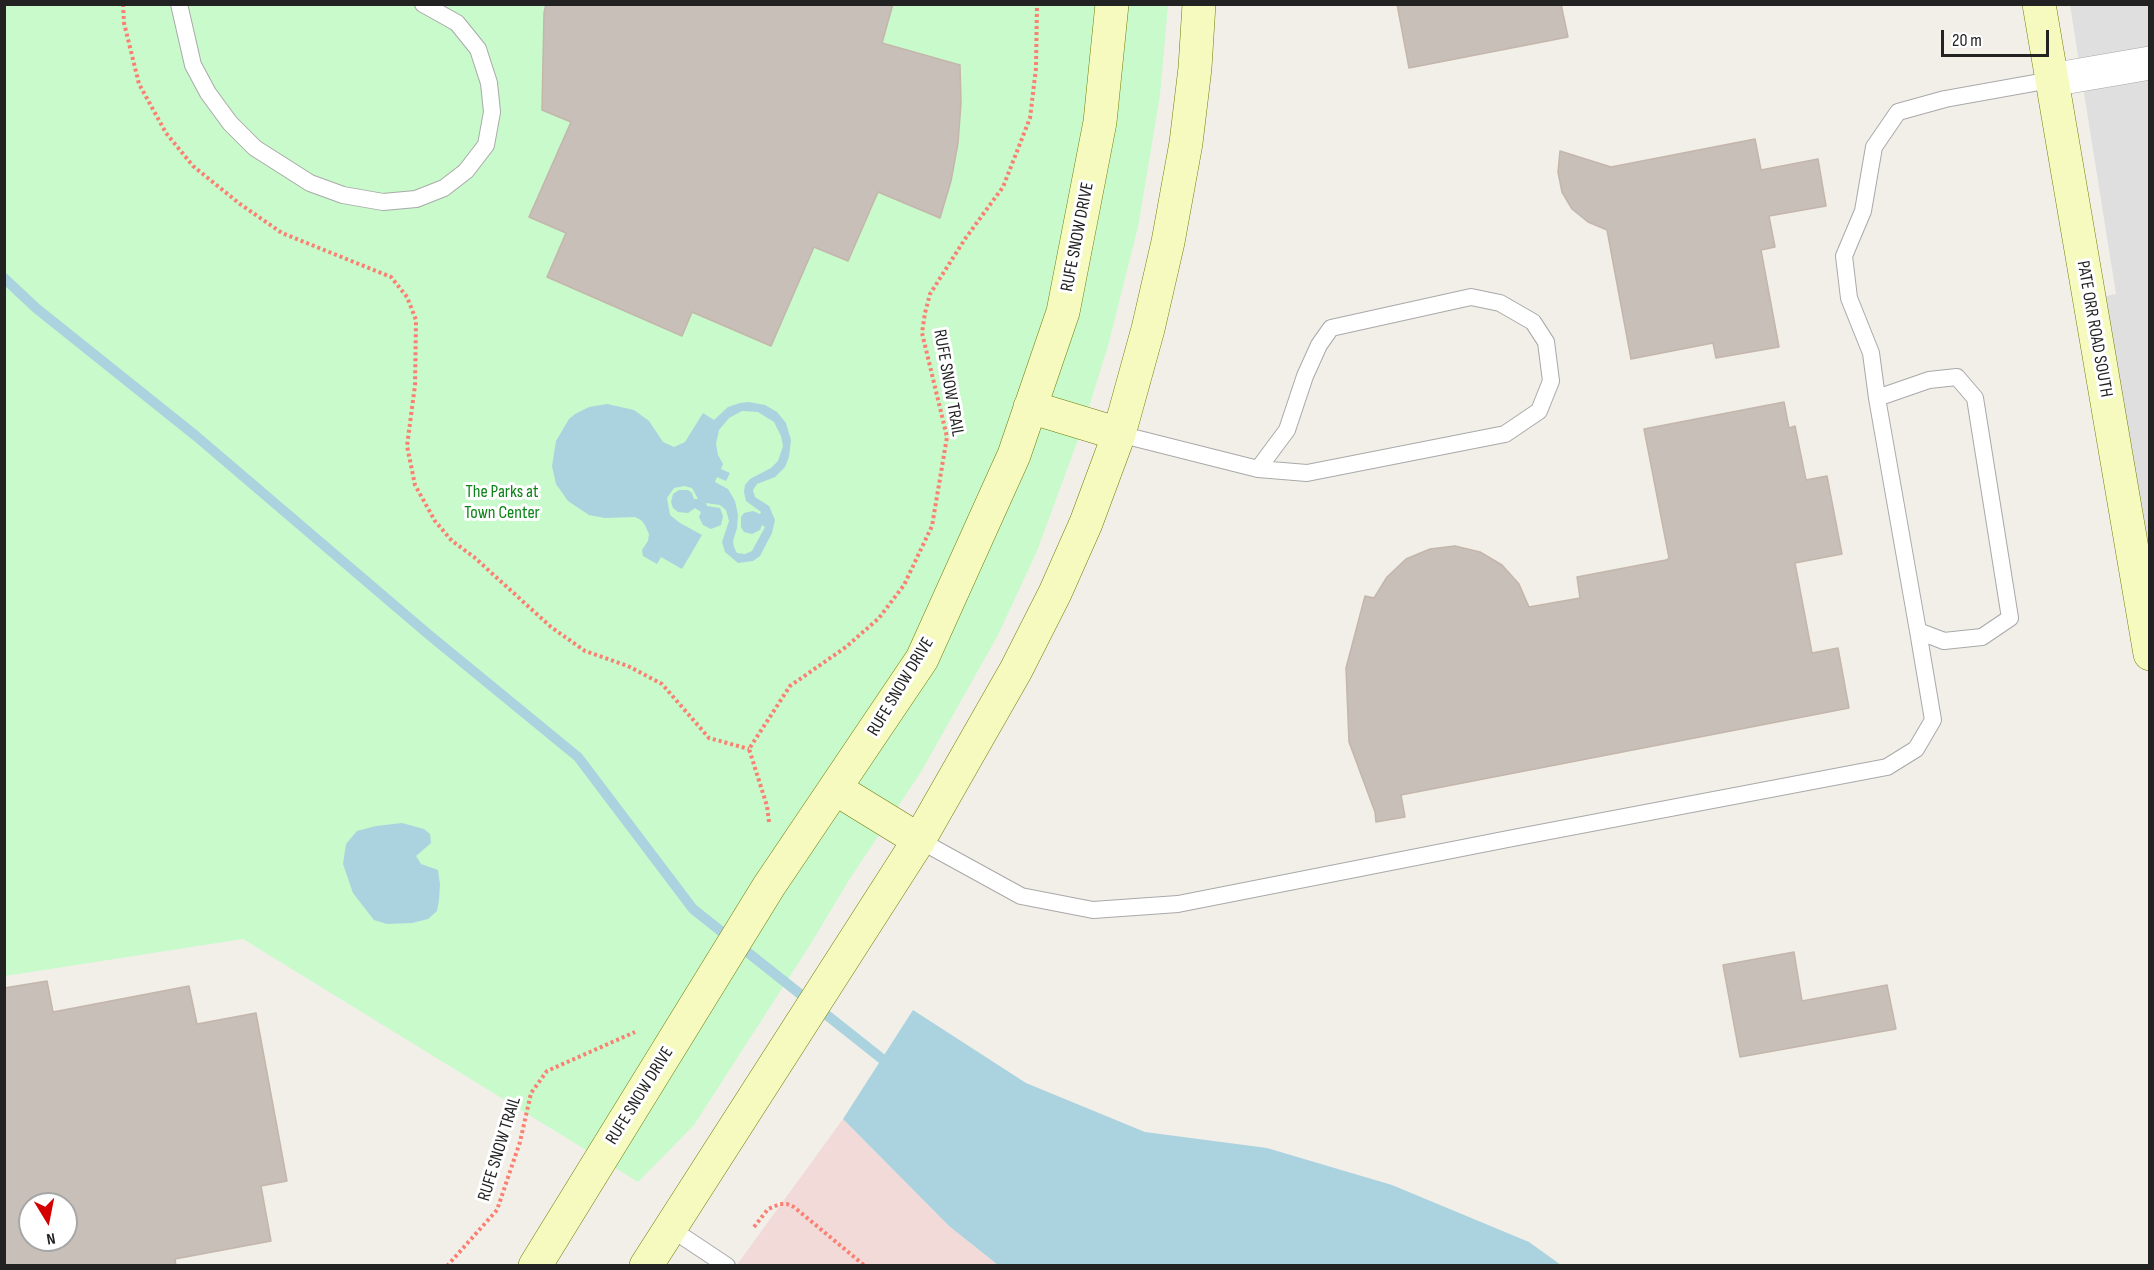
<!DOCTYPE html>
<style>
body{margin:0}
#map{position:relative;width:2154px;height:1270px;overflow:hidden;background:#f2efe9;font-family:"Sofia Sans Condensed",sans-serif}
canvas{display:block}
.frame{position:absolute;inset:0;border:6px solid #222;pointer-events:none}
.north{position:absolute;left:18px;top:1192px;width:60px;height:60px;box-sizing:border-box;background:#fff;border:2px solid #a7a7a7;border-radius:50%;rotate:170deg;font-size:16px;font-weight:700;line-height:24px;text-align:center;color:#222}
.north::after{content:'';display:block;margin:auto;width:21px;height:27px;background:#d40000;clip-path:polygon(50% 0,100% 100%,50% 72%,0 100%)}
.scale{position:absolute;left:1941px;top:30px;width:108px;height:27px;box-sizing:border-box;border:3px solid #222;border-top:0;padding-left:8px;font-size:18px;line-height:21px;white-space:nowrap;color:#222;-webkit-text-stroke:4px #fff;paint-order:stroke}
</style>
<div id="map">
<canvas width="2154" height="1270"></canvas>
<div class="frame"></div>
<div class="north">N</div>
<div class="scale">20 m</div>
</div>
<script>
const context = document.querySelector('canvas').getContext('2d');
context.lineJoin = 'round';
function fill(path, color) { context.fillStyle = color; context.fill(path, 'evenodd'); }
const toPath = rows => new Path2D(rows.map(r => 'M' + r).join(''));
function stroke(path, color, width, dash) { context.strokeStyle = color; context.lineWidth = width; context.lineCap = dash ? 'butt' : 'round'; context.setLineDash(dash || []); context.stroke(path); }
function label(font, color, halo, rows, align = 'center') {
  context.font = font + ' "Sofia Sans Condensed",sans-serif'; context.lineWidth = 6; context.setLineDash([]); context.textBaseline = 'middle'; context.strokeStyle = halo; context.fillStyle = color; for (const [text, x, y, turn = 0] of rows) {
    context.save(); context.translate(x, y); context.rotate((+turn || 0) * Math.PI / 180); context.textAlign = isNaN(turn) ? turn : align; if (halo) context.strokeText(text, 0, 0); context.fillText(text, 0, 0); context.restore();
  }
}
fill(toPath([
 [2070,5,2149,5,2149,654,2088,299,2116,294]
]), '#e0dfdf');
fill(toPath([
 [843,1119,949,1226,998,1265,736,1266]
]), '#f2dad9');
fill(toPath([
 [5,5,1168,5,1160,95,1138,227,1108,346,1083,426,1037,551,998,635,921,772,849,880,810,945,694,1125,638,1182,243,939,5,976]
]), '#c8facc');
fill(toPath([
 [749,402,765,405,777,412,786,423,791,440,789,457,785,467,775,477,757,484,753,490,755,497,769,506,775,520,772,533,760,556,753,561,738,563,725,552,722,542,729,521,726,510,720,505,706,503,707,506,720,508,723,516,721,525,711,529,703,525,699,517,701,512,695,508,688,513,678,512,673,508,671,502,673,494,679,490,688,490,692,493,694,499,698,499,692,488,684,486,674,488,667,498,670,515,680,523,702,535,682,569,661,557,657,564,643,556,642,550,648,541,649,534,645,525,641,520,635,517,605,518,589,515,568,501,556,484,552,466,556,441,569,419,575,414,589,407,607,404,634,410,649,421,663,442,674,447,685,442,703,413,714,420,728,407,740,403],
 [742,411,758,412,774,422,781,436,783,446,778,461,771,468,750,479,745,485,744,492,746,501,761,512,760,514,753,511,744,513,741,517,741,527,744,532,752,534,760,530,762,525,765,527,752,551,745,554,737,553,734,547,733,541,737,528,738,515,735,501,728,489,715,482,717,477,726,481,730,473,721,469,723,464,718,455,716,444,719,430,729,418],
 [402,823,424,829,430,834,431,843,416,856,421,864,438,870,440,885,439,900,437,911,428,919,412,923,387,924,374,920,353,893,343,864,346,844,357,831,376,826],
 [913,1010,1026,1083,1145,1132,1267,1148,1392,1185,1529,1242,1561,1265,998,1265,949,1226,843,1119]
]), '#aad3df');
stroke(toPath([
 [4,278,36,308,196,436,428,634,578,757,693,909,891,1066]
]), '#aad3df', 10);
const building = toPath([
 [546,4,893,4,882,43,960,65,961,103,958,143,951,181,940,218,878,192,848,261,814,247,771,346,692,312,682,336,547,277,566,233,529,217,571,122,542,110,544,13,546,4],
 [1397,4,1561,4,1568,37,1409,68,1397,4],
 [1755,139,1761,170,1818,159,1826,206,1769,216,1775,247,1761,250,1779,347,1716,358,1713,343,1631,359,1607,230,1588,222,1572,209,1562,192,1558,172,1560,151,1611,167,1755,139],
 [1784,402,1789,428,1795,426,1806,480,1827,476,1842,554,1795,563,1812,653,1838,648,1849,708,1401,795,1405,817,1376,822,1375,812,1349,742,1346,668,1365,596,1374,598,1387,577,1406,559,1430,549,1455,546,1480,552,1502,565,1519,584,1529,607,1580,598,1577,577,1666,560,1669,558,1644,429,1784,402],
 [1794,952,1802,1001,1887,985,1896,1029,1740,1057,1723,965,1794,952],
 [47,981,53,1012,189,986,197,1024,256,1013,287,1181,261,1186,271,1241,175,1259,176,1266,4,1266,4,988,47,981],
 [30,1204,66,1204,66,1240,30,1240,30,1204]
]);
fill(building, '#c7bfb8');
stroke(building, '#c4b6ab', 1.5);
const lane = toPath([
 [179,4,193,65,208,93,230,123,255,148,310,183,343,195,383,202,416,199,444,188,466,171,486,145,492,112,489,83,478,49,457,23,423,4],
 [1877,398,1929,380,1957,377,1975,398,2010,618,1982,637,1944,641,1918,631,1877,398,1871,353,1849,298,1844,256,1863,211,1874,147,1898,112,1945,99,2051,80],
 [1119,434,1258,469,1307,473,1505,434,1539,411,1551,381,1546,342,1533,322,1500,303,1471,297,1331,328,1319,345,1305,376,1287,430,1258,469],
 [919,840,1021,896,1093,910,1178,904,1513,838,1887,767,1916,749,1933,720,1918,631],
 [670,1228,727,1266]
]);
const street = toPath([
 [2051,80,2150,63]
]);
const secondary = toPath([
 [2039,4,2150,654],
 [1030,407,1119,434],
 [836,789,919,840],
 [535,1266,769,886,922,659,1014,455,1063,312,1100,122,1112,4],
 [646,1266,919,840,1016,670,1055,593,1086,523,1119,434,1148,329,1168,242,1186,143,1195,68,1199,4]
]);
stroke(lane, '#a9a9a9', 18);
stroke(street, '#a9a9a9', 34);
stroke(secondary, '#707d05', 34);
stroke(toPath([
 [123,4,124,23,139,84,166,133,193,166,240,204,282,233,391,277,407,297,416,320,415,385,407,446,415,485,435,521,452,541,474,557,551,627,585,651,628,666,662,684,709,738,749,749],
 [769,822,767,806,749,749,790,686,846,647,879,618,904,585,932,526,947,437,922,333,925,313,930,294,965,239,1003,187,1030,118,1036,68,1037,4],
 [754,1227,768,1209,780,1204,787,1204,794,1207,865,1266],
 [447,1266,497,1210,520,1142,531,1093,547,1071,635,1032]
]), '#fa8072', 4, [3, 3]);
stroke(lane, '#fff', 16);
stroke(street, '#fff', 33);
stroke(secondary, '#f7fabf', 33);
label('18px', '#222', '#fff', [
 ["RUFE SNOW DRIVE",1078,237,-79],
 ["PATE ORR ROAD SOUTH",2094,329,80],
 ["RUFE SNOW TRAIL",948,383,80],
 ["RUFE SNOW DRIVE",901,687,-59],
 ["RUFE SNOW DRIVE",640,1096,-58],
 ["RUFE SNOW TRAIL",500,1149,-73]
]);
label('18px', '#0c8416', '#fff', [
 ["The Parks at",502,492],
 ["Town Center",502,513]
]);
</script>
